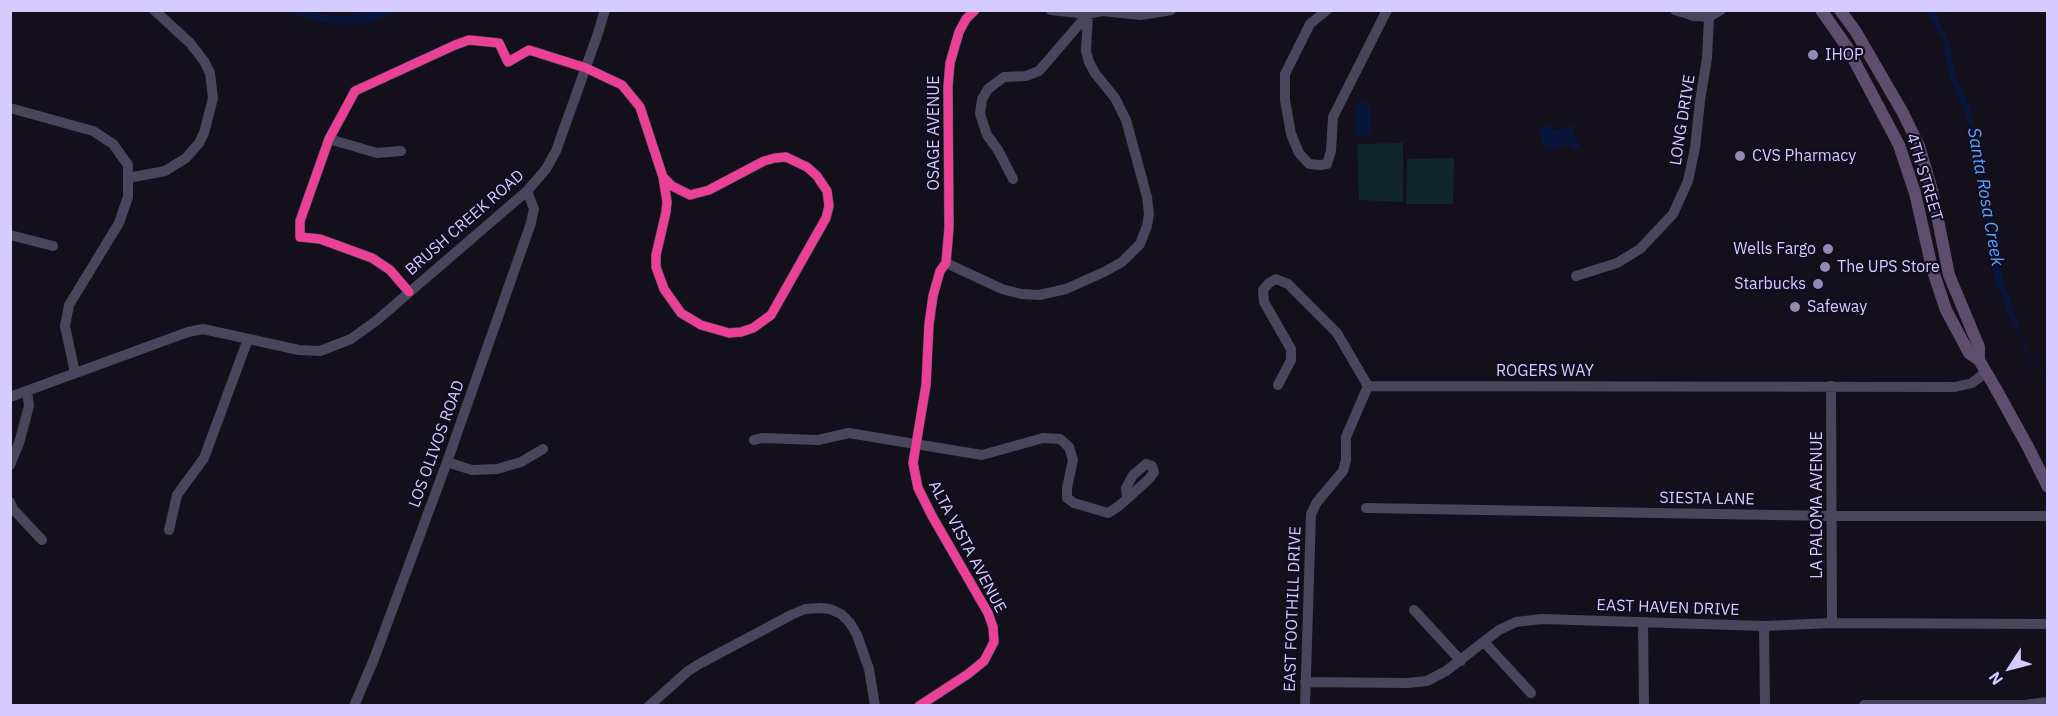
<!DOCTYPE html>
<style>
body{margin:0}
#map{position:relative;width:2058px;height:716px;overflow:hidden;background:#13101c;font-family:"IBM Plex Sans",sans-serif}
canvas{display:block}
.frame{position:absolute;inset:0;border:12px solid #d6cbff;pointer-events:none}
.north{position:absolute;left:1980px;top:638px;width:60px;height:60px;-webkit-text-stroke:4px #110c20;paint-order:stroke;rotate:234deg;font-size:16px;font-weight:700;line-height:24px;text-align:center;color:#d6cbff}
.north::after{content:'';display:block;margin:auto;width:21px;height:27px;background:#d6cbff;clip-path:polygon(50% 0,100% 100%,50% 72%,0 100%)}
</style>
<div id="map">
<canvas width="2058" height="716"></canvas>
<div class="frame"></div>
<div class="north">N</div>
</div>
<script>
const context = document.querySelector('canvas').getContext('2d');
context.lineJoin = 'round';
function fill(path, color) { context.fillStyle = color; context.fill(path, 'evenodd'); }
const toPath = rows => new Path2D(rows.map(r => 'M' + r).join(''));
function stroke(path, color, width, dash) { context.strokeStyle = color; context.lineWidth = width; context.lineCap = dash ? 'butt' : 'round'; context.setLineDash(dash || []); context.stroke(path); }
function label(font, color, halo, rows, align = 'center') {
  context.font = font + ' "IBM Plex Sans",sans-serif'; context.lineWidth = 4.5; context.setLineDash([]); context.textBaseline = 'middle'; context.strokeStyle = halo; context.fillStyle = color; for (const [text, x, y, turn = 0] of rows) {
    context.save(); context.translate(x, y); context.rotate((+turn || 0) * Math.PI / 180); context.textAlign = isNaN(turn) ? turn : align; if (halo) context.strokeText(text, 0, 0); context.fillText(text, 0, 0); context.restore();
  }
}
fill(toPath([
 [1403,143,1403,202,1359,200,1357,144],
 [1454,158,1453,204,1406,204,1407,159]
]), '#102628');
fill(toPath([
 [288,11,304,11,341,17,372,11,398,11,369,23,341,25,320,22],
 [1925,11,1934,11,1949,42,1955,73,1972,112,1972,129,1955,91,1947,67,1943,40],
 [1369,102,1372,136,1356,136,1356,103],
 [1550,124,1553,131,1572,125,1580,148,1572,150,1569,144,1546,151,1538,128],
 [1989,227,2003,278,2023,340,2006,309,1992,271]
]), '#09153b');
stroke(toPath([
 [1972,127,1989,228],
 [2023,340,2028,353,2042,373]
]), '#09153b', 2);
stroke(toPath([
 [1051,10,1088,14,1102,11,1141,15,1171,10],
 [1327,10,1310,24,1285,74,1285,100,1291,134,1299,153,1309,164,1320,165,1327,164,1331,151,1333,117,1387,10],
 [1675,10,1694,16,1709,17,1721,10],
 [10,108,93,131,113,144,128,165,128,197,119,223,69,305,65,326,75,373],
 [329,139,377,153,401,151],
 [128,178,165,171,186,158,199,143,204,133,213,98,210,73,204,61,190,43,154,10],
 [1013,179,998,150,987,135,980,114,982,99,988,89,1004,77,1026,76,1039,71,1088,14],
 [10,235,53,246],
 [946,263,1002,289,1021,294,1039,295,1066,289,1104,272,1122,262,1140,244,1147,226,1149,214,1147,197,1126,120,1115,98,1095,73,1089,62,1086,51,1088,14],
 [1576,276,1617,263,1640,249,1673,214,1688,181,1695,148,1700,101,1707,58,1709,17],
 [409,292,390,270,372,258,320,239,300,237,300,221,329,139,355,91,455,45,469,40,499,43,508,62,529,50,586,68,622,85,640,107,663,177,667,202,666,212,656,255,656,267,664,289,681,313,701,325,729,333,741,332,753,328,771,315,826,218,829,206,827,191,817,176,807,167,786,157,775,158,764,161,709,190,690,195,672,186,663,177],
 [1278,385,1291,360,1291,349,1264,302,1263,290,1269,283,1276,279,1288,284,1337,333,1368,386],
 [1368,386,1955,387,1972,383,1985,373],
 [1831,386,1832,623],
 [10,397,188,332,203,329,299,350,320,351,351,339,376,321,527,191,546,169,556,151,597,36,605,10],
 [754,440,762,438,818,440,849,433,982,455,1043,438,1060,439,1069,447,1073,460,1067,488,1067,498,1074,503,1108,513,1119,506,1149,479,1154,472,1152,466,1146,464,1133,475,1126,488,1127,497],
 [447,462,472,470,497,469,521,462,543,449],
 [10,465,19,443,29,406,27,391],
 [10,502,13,509,42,540],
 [1366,508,1832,516,2048,516],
 [169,530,177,495,204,458,248,339],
 [1414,610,1461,661],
 [1643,623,1644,706],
 [1764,626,1765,706],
 [1484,642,1531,693],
 [1305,682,1407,683,1427,681,1446,671,1499,630,1516,622,1542,619,1764,626,1832,623,2048,624],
 [1864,705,2024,705,2048,702],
 [354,706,374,659,447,462,531,223,534,209,527,191],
 [649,706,688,671,701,663,791,615,805,609,820,608,830,609,841,614,850,623,857,635,869,669,875,706],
 [919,706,968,674,984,661,994,642,993,627,988,613,932,516,918,488,913,463,926,385,929,324,933,296,940,271,946,263,949,228,948,87,950,63,959,32,966,19,975,10],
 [1305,706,1311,514,1317,502,1343,471,1346,460,1346,437,1368,386]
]), '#49455d', 10);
stroke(toPath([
 [1821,10,1847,47,1899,145,1915,193,1932,268,1946,310,1969,353,1979,360,1996,389,2028,447,2048,487],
 [1840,10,1856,32,1903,113,1919,146,1932,190,1949,275,1979,347,1979,360]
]), '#5e4e6e', 12);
stroke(toPath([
 [409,292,390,270,372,258,320,239,300,237,300,221,329,139,355,91,455,45,469,40,499,43,508,62,529,50,586,68,622,85,640,107,663,177,667,202,666,212,656,255,656,267,664,289,681,313,701,325,729,333,741,332,753,328,771,315,826,218,829,206,827,191,817,176,807,167,786,157,775,158,764,161,709,190,690,195,672,186,663,177],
 [919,706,968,674,984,661,994,642,993,627,988,613,932,516,918,488,913,463,926,385,929,324,933,296,940,271,946,263,949,228,948,87,950,63,959,32,966,19,975,10]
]), '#ea4096', 9);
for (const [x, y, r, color] of [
 [1813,55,6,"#928ab0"],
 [1740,156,6,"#928ab0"],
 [1828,249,6,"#928ab0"],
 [1825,267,6,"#928ab0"],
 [1818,284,6,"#928ab0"],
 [1795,307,6,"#928ab0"]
]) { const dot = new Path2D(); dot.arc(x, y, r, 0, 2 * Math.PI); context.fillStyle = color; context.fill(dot); stroke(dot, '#110c20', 2); }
label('16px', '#d6cbff', '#110c20', [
 ["IHOP",1825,55],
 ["CVS Pharmacy",1752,156],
 ["Wells Fargo",1816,249,"right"],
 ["The UPS Store",1837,267],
 ["Starbucks",1806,284,"right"],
 ["Safeway",1807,307]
], 'left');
label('16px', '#d6cbff', '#110c20', [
 ["LONG DRIVE",1683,120,-81],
 ["OSAGE AVENUE",934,133,-90],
 ["4TH STREET",1924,177,73],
 ["BRUSH CREEK ROAD",465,223,-41],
 ["ROGERS WAY",1545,371],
 ["LOS OLIVOS ROAD",437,444,-70],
 ["SIESTA LANE",1707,499,1],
 ["LA PALOMA AVENUE",1817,505,-90],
 ["ALTA VISTA AVENUE",967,547,62],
 ["EAST HAVEN DRIVE",1668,608,2],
 ["EAST FOOTHILL DRIVE",1293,609,-88]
]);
label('italic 18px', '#59a3ff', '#110c20', [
 ["Santa Rosa Creek",1985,197,80]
]);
</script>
